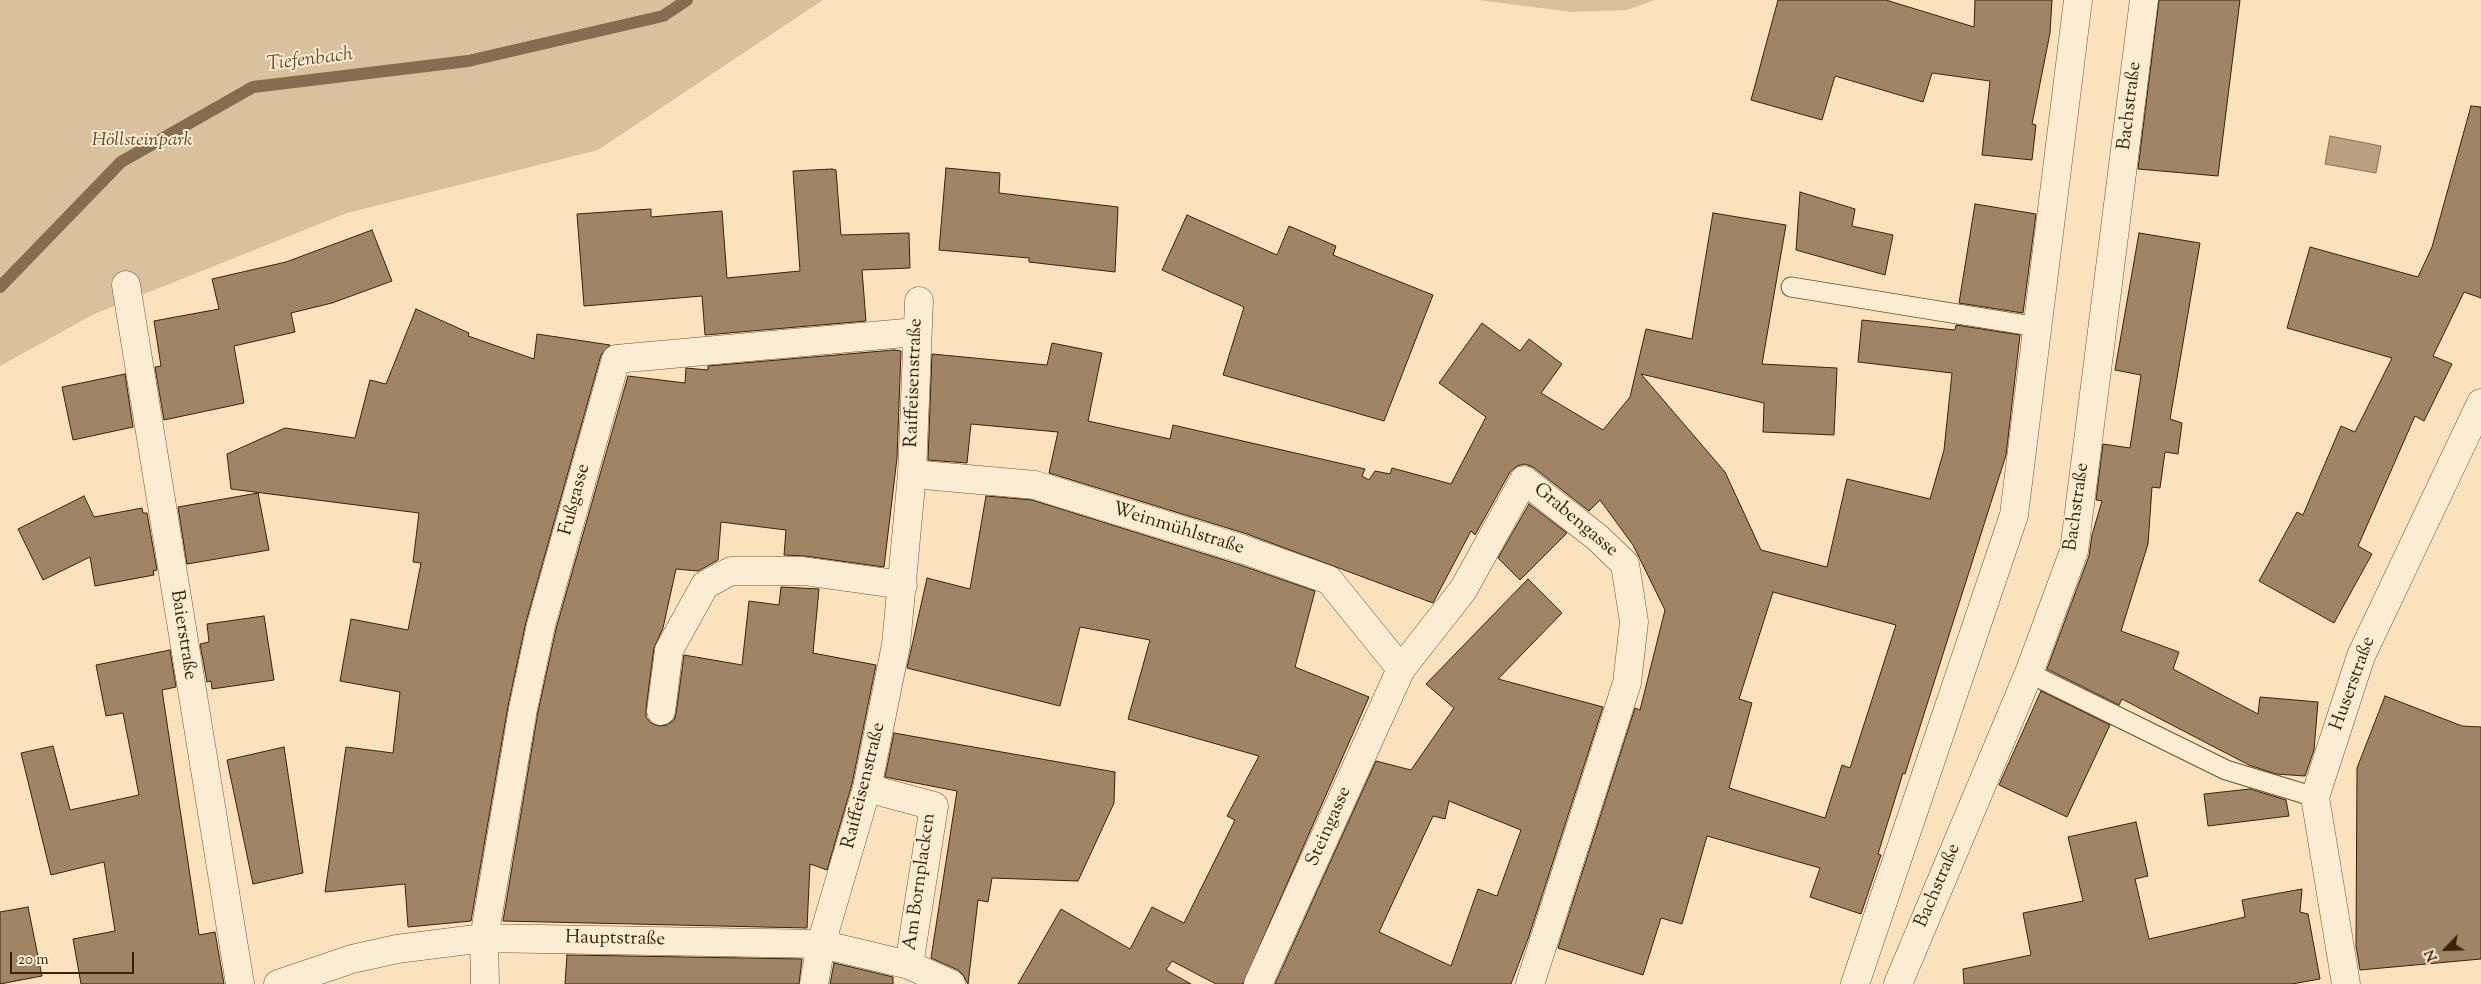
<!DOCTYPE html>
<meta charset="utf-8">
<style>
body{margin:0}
#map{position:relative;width:2481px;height:984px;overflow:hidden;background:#fae2bd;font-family:"Sorts Mill Goudy",serif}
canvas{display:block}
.north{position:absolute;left:2421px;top:924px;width:50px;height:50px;-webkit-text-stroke:4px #fcecd4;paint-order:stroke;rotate:246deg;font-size:14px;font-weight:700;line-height:20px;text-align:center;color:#3c2007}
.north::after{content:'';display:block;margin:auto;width:18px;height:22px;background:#3c2007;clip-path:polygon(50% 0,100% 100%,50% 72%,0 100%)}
.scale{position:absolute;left:10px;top:952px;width:124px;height:22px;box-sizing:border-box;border:2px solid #3c2007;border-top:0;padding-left:6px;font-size:15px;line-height:18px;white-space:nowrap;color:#3c2007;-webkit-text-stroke:4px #fcecd4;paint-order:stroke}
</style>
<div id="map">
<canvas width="2481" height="984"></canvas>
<div class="north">N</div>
<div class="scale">20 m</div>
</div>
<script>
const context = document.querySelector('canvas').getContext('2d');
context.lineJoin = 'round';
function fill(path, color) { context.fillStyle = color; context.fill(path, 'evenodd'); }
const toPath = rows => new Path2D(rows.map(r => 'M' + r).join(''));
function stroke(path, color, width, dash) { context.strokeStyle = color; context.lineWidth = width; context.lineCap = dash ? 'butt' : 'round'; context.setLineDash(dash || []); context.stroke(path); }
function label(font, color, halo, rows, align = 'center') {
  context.font = font + ' "Sorts Mill Goudy",serif'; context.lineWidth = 4; context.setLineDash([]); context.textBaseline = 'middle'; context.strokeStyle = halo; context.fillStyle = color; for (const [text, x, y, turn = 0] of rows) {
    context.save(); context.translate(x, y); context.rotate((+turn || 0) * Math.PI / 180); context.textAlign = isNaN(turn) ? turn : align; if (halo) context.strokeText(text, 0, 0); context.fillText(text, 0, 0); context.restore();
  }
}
fill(toPath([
 [0,0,823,0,598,150,347,213,94,314,0,366],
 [1478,0,1655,0,1627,10,1572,12]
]), '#dac19e');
const water = toPath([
 [2330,136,2381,146,2376,173,2325,164,2330,136]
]);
fill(water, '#b9a07f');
stroke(water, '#876d4f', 1);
stroke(toPath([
 [0,287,121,162,253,87,468,61,663,16,687,0]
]), '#876d4f', 12);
const building = toPath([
 [1778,0,1886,0,1974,27,1975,0,2052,0,2050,33,2032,124,2036,125,2032,160,1982,155,1990,81,1932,73,1923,102,1835,76,1822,120,1751,100,1778,0],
 [2159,0,2240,0,2218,176,2138,169,2159,0],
 [2471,106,2481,107,2481,298,2464,292,2433,356,2452,364,2424,421,2415,416,2358,546,2372,554,2334,623,2259,581,2297,512,2303,515,2341,426,2355,432,2392,358,2287,328,2310,247,2418,277,2432,247,2471,106],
 [946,168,1000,173,999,193,1118,207,1115,272,1029,262,1029,258,939,250,946,168],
 [832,169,836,170,841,235,909,233,910,268,862,270,866,321,705,335,702,296,584,306,577,214,651,209,651,217,722,211,727,278,800,271,793,171,832,169],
 [1800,192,1855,209,1852,226,1893,235,1885,275,1796,250,1800,192],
 [1975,204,2036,214,2023,313,1959,303,1975,204],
 [1713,213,1786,225,1762,364,1837,368,1834,435,1763,432,1764,403,1641,374,1725,472,1761,550,1827,567,1847,479,1930,499,1944,450,1952,373,1858,362,1862,320,1955,330,1956,325,2020,335,2006,455,1905,774,1903,773,1878,854,1881,855,1861,914,1810,897,1820,868,1707,836,1682,924,1661,918,1643,975,1558,948,1635,708,1640,710,1665,610,1633,545,1600,500,1589,511,1533,467,1525,464,1517,466,1510,472,1475,535,1471,531,1433,603,1247,534,1049,473,1058,432,971,424,967,463,928,460,932,354,1047,365,1052,343,1102,353,1088,421,1170,439,1173,425,1365,469,1362,476,1369,480,1375,471,1390,474,1392,468,1451,484,1486,417,1439,383,1482,323,1520,351,1529,339,1562,364,1541,393,1603,430,1630,397,1646,329,1692,339,1713,213],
 [1773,592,1896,625,1850,768,1842,765,1825,818,1729,788,1752,703,1739,699,1773,592],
 [1187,215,1277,255,1289,226,1336,246,1333,255,1433,295,1384,421,1223,375,1244,307,1162,270,1187,215],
 [372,230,392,281,332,303,291,313,295,332,234,346,244,403,164,420,155,367,161,366,154,321,219,309,212,279,286,262,372,230],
 [2139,233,2200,243,2170,419,2182,423,2178,454,2165,452,2160,488,2152,487,2148,544,2121,631,2179,652,2173,669,2258,714,2260,697,2318,702,2314,750,2305,776,2276,774,2249,765,2122,699,2119,705,2047,669,2089,556,2092,535,2102,501,2096,500,2103,444,2130,448,2141,375,2115,370,2139,233],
 [416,309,469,333,468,336,534,359,537,334,610,345,601,355,526,622,508,706,471,921,408,927,405,884,325,892,346,747,393,753,400,692,340,681,351,619,408,630,421,563,413,562,419,513,231,489,227,454,285,428,355,438,370,380,386,384,416,309],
 [894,350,901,351,897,458,884,567,805,556,784,555,786,530,721,522,718,560,698,571,676,569,663,628,654,648,646,709,646,717,651,723,659,726,667,725,674,720,676,714,684,655,742,665,749,601,779,605,781,587,819,589,813,653,876,665,852,784,827,870,810,864,807,928,503,921,538,712,556,629,628,376,685,383,686,368,708,370,708,366,894,350],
 [125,374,133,427,73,440,62,387,125,374],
 [258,493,269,550,187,564,178,507,258,493],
 [84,496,94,517,142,508,143,513,147,513,157,570,153,571,154,575,95,586,90,557,43,580,18,529,84,496],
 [986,496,1032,500,1237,564,1315,591,1295,667,1369,697,1243,984,1216,984,1172,961,1166,970,1191,984,1018,984,1061,909,1130,949,1152,907,1184,923,1235,820,1227,816,1259,756,1128,719,1150,640,1080,627,1060,706,907,668,927,578,970,589,986,496],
 [1529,504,1567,533,1520,580,1498,558,1529,504],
 [1528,579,1562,613,1498,679,1603,707,1528,939,1511,984,1275,984,1376,761,1411,770,1454,708,1426,684,1528,579],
 [1449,801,1521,830,1497,896,1478,889,1451,966,1379,932,1433,816,1445,819,1449,801],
 [264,616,274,680,212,689,211,681,207,682,200,644,209,642,207,624,264,616],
 [170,650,176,687,162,690,199,935,215,932,224,984,81,984,73,939,115,931,104,862,51,875,21,753,53,746,70,810,139,795,123,713,106,716,96,665,170,650],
 [2041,691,2110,725,2067,817,1999,785,2041,691],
 [2385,696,2462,726,2481,727,2481,959,2360,970,2356,946,2357,768,2385,696],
 [894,733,1115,772,1114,803,1078,881,992,878,988,902,978,900,968,984,963,975,958,970,931,958,957,791,885,777,894,733],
 [284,747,303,873,253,884,227,760,284,747],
 [2250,789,2286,800,2289,816,2208,826,2204,794,2250,789],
 [2136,822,2148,876,2135,879,2149,939,2245,917,2242,900,2302,889,2300,912,2308,914,2320,979,2292,984,1964,984,1963,969,2031,955,2023,913,2083,901,2068,837,2136,822],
 [28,907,42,976,0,984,0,912,28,907],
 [567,955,802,959,799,984,565,984,567,955],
 [834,963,893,977,893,984,830,984,834,963]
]);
fill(building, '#9f8566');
stroke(building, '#3c2007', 1);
const lane = toPath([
 [1791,287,2038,327],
 [2029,673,2226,770,2315,797]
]);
const street = toPath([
 [126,285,240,984],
 [912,474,1035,485,1242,549,1329,580,1401,669],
 [661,711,669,650,705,585,731,571,803,571,903,585],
 [867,788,934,806,909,965],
 [278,984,352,959,397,949,484,938,821,944,909,965,951,984],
 [485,984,484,938,523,709,541,625,616,359,916,332],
 [814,984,821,944,867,788,896,645,912,474,919,301],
 [1258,984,1401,669,1463,590,1524,480,1598,538,1625,564,1634,622,1627,683,1530,984],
 [1855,984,2014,515,2078,0],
 [1898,984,2029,673,2074,551,2144,0],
 [2346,984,2315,797,2361,656,2481,403]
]);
stroke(lane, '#6c5034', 21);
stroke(street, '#6c5034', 29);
stroke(lane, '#fcecd4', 19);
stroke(street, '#fcecd4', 28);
label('19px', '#3c2007', '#fcecd4', [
 ["Bachstraße",2131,106,-83],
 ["Raiffeisenstraße",915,383,-88],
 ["Fußgasse",576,500,-75],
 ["Bachstraße",2078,507,-82],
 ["Grabengasse",1575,521,40],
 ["Weinmühlstraße",1178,530,17],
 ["Baierstraße",182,635,81],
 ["Huserstraße",2354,684,-70],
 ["Raiffeisenstraße",865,786,-76],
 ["Steingasse",1330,827,-66],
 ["Am Bornplacken",921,882,-82],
 ["Bachstraße",1939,886,-67],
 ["Hauptstraße",615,940,1]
]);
label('italic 19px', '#64482d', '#fcecd4', [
 ["Höllsteinpark",142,142]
]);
label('italic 20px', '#684d31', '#fcecd4', [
 ["Tiefenbach",310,61,-7]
]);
</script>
